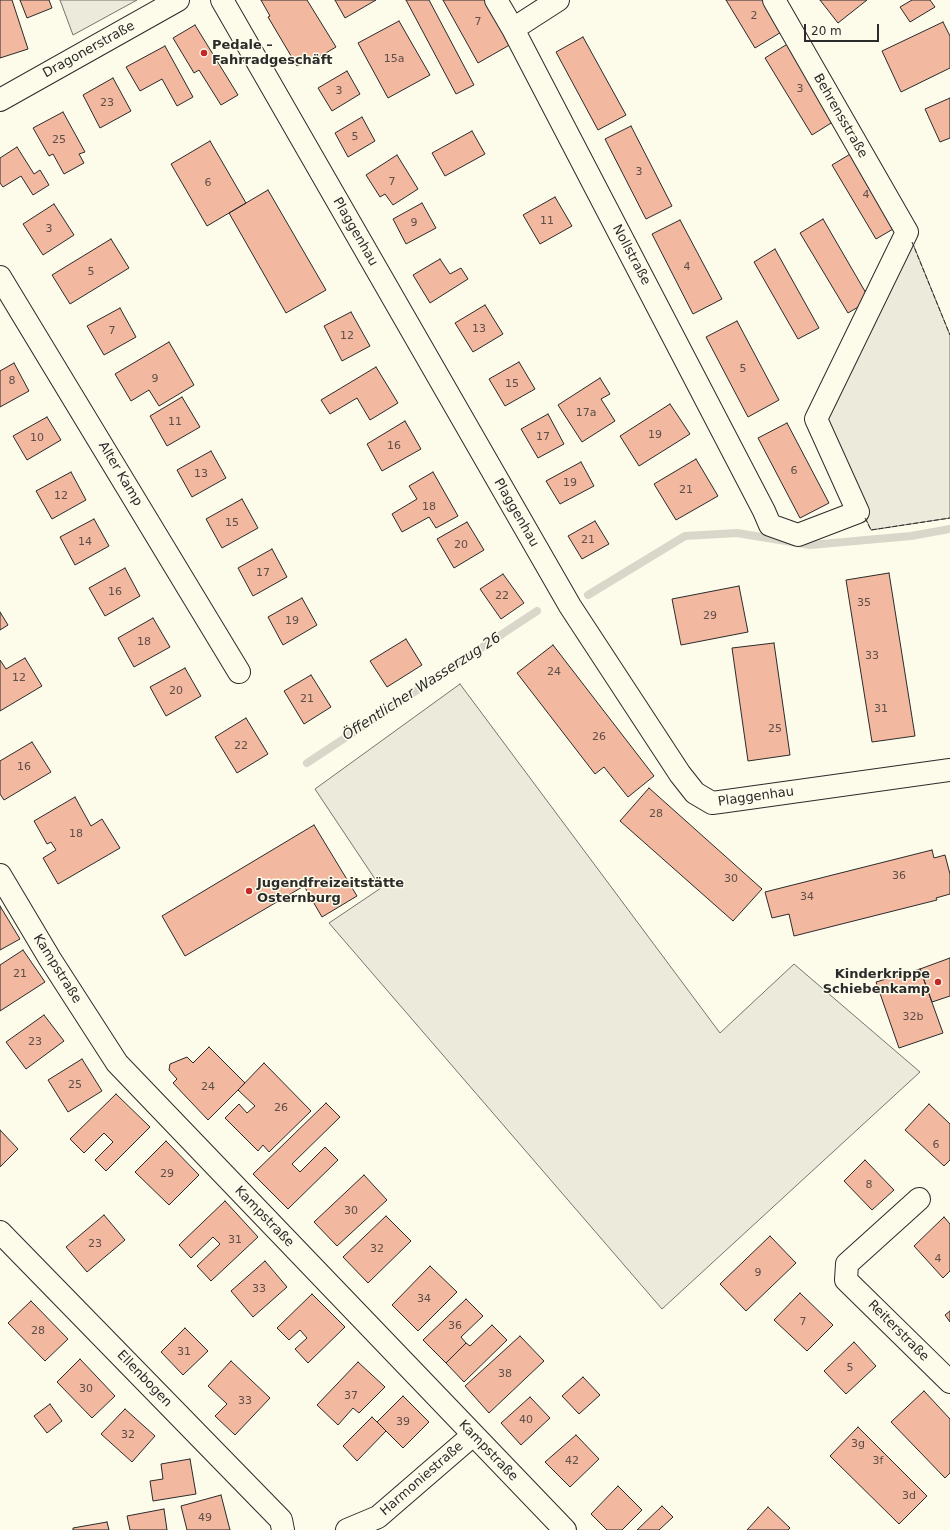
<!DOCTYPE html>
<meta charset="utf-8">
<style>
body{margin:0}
#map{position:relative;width:950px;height:1530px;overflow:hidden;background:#fdfbea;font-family:"DejaVu Sans",sans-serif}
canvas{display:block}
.scale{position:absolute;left:804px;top:24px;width:75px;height:18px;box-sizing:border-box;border:2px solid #2b2b2b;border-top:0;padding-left:5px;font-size:12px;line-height:14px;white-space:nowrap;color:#2b2b2b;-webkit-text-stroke:3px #fdfbea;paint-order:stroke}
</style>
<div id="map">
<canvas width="950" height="1530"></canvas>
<div class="scale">20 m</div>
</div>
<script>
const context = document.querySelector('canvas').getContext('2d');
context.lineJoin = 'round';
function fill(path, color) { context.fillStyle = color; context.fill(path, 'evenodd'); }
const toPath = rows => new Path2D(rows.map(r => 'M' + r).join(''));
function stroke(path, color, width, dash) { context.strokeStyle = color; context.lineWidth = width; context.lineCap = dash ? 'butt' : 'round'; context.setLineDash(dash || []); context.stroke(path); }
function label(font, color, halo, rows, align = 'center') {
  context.font = font + ' "DejaVu Sans",sans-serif'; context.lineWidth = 3; context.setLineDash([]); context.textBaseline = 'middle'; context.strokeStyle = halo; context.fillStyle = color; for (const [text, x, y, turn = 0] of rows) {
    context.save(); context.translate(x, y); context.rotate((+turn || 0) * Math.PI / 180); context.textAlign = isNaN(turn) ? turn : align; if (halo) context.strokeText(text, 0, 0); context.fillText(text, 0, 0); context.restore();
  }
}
const green = toPath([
 [909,234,950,335,950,518,871,530,820,419,909,234],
 [460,684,720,1033,794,964,920,1072,662,1309,329,923,381,888,315,789,460,684]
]);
fill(green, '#ecebdb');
stroke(green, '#74746e', 1);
const parking = toPath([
 [60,0,137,0,73,35,60,0]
]);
fill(parking, '#eceadb');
stroke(parking, '#74746e', 1);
stroke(toPath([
 [588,595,685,536,737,533,810,545,911,536,950,529],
 [307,763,537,611]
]), '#d8d7c9', 8);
const building = toPath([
 [0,0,12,0,28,49,0,58,0,0],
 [20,0,49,0,52,8,27,18,20,0],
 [261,0,307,0,336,47,319,57,318,54,297,66,268,17,270,16,261,0],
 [335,0,376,0,345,18,335,0],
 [406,0,429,0,474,85,456,94,406,0],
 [443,0,489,0,513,43,478,63,443,0],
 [726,0,763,0,783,31,755,48,726,0],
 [820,0,867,0,838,23,820,0],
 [912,0,930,0,935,7,910,22,900,7,912,0],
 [399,21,430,75,388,98,358,43,399,21],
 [943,22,950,36,950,68,901,92,882,51,943,22],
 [195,25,238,95,221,105,199,70,194,73,173,38,195,25],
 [583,37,626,115,598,130,556,52,583,37],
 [789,43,836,120,812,135,765,58,789,43],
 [165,46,193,97,177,106,162,79,140,91,126,67,165,46],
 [347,71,360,94,332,111,318,88,347,71],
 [113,78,131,111,100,128,83,95,113,78],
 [950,98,950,138,940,142,925,109,950,98],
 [63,112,85,152,79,154,84,163,64,174,53,154,49,156,33,128,63,112],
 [362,117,375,141,348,157,335,133,362,117],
 [631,126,672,206,646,219,605,139,631,126],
 [472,131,485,154,445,176,432,153,472,131],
 [210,141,246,203,207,226,171,164,210,141],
 [17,147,34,174,40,170,49,185,33,195,21,176,3,187,0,183,0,158,17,147],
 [857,150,900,225,876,239,832,165,857,150],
 [397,155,418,189,393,205,385,194,380,197,366,175,397,155],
 [268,190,326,290,286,313,229,213,268,190],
 [555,197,572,226,540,244,523,215,555,197],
 [422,203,436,228,406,244,393,219,422,203],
 [54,204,74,235,43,255,23,224,54,204],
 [823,219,870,300,848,313,800,233,823,219],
 [680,220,722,299,693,314,652,234,680,220],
 [111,239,129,268,70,304,52,275,111,239],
 [775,249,819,328,798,339,754,262,775,249],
 [440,259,450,274,461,268,468,279,430,303,413,275,440,259],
 [485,305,503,334,473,352,455,323,485,305],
 [120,308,136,337,104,355,87,326,120,308],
 [351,312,370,346,342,361,324,326,351,312],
 [737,321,779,400,748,417,706,337,737,321],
 [169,342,194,385,159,406,149,390,131,401,115,374,169,342],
 [519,362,535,389,505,406,489,379,519,362],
 [14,363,29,391,0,407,0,371,14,363],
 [376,367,398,403,370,420,357,398,330,414,321,400,376,367],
 [600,378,610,394,601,399,615,421,582,442,558,405,600,378],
 [182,397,200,427,167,446,150,416,182,397],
 [670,404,690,434,639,466,620,436,670,404],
 [548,414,564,444,538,458,521,429,548,414],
 [47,417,61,440,27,460,13,436,47,417],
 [405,421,421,449,382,471,367,444,405,421],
 [787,423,829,503,800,518,758,438,787,423],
 [211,451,226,478,192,497,177,470,211,451],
 [696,459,718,496,676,520,654,484,696,459],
 [581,462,594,486,560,504,546,481,581,462],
 [71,472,86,500,52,519,36,491,71,472],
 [433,472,458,516,436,528,429,517,402,532,392,514,417,499,409,486,433,472],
 [242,499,258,528,222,548,206,519,242,499],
 [94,519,109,546,75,565,60,537,94,519],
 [595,521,609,544,582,559,568,536,595,521],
 [467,522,484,550,454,568,437,539,467,522],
 [272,549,287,577,253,596,238,568,272,549],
 [125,568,140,596,105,616,89,588,125,568],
 [889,573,915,736,872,742,846,580,889,573],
 [503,574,524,603,501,619,480,589,503,574],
 [739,586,748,632,681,645,672,599,739,586],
 [302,598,317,625,283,645,268,617,302,598],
 [0,612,8,625,0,630,0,612],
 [153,618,170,647,134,667,118,638,153,618],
 [406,639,422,665,387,687,370,661,406,639],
 [774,643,790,755,748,761,732,648,774,643],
 [553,645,654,776,628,797,604,767,595,774,517,673,553,645],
 [25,658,42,686,0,711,0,660,6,669,25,658],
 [185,668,201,696,166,716,150,687,185,668],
 [311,675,331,707,304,724,284,691,311,675],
 [246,718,268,754,237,773,215,737,246,718],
 [32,742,51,772,4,800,0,794,0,761,32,742],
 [649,788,762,889,733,921,620,821,649,788],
 [75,797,91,826,102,819,120,848,58,884,43,858,56,850,51,842,47,844,34,821,75,797],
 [314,825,357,896,322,917,304,886,185,956,162,916,314,825],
 [932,850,934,858,945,855,950,874,950,894,936,898,937,900,794,936,789,914,772,918,765,892,932,850],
 [0,906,20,939,0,950,0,906],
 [23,950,45,982,0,1011,0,965,23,950],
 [950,958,950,996,932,1002,920,969,950,958],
 [920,969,943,1033,899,1048,876,982,920,969],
 [44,1015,64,1041,26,1069,6,1042,44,1015],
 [209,1047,245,1083,208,1120,173,1083,177,1079,169,1070,170,1064,187,1057,193,1063,209,1047],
 [82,1059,102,1091,68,1112,48,1080,82,1059],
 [264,1063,311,1111,269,1152,263,1145,258,1151,225,1118,239,1104,247,1113,255,1106,238,1090,264,1063],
 [116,1094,150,1127,106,1171,95,1160,113,1142,104,1133,84,1153,70,1139,116,1094],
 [326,1103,340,1117,292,1164,300,1172,325,1147,338,1160,288,1209,253,1174,326,1103],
 [929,1104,950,1124,950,1160,944,1166,905,1130,929,1104],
 [0,1130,18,1149,0,1167,0,1130],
 [166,1141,199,1175,169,1205,135,1172,166,1141],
 [865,1160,894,1190,872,1210,844,1181,865,1160],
 [364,1175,387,1200,337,1246,314,1222,364,1175],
 [225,1201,258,1237,211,1281,197,1266,220,1244,213,1237,191,1258,179,1245,225,1201],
 [104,1215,125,1240,87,1272,66,1247,104,1215],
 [386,1216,411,1241,368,1283,343,1257,386,1216],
 [944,1217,950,1224,950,1271,943,1278,914,1246,944,1217],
 [770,1236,796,1263,746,1311,720,1284,770,1236],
 [265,1261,287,1287,253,1317,231,1291,265,1261],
 [430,1266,457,1292,418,1331,392,1305,430,1266],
 [800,1293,833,1325,807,1351,774,1320,800,1293],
 [312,1294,345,1327,308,1363,295,1349,307,1338,300,1330,289,1340,277,1328,312,1294],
 [466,1299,483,1316,461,1337,466,1343,446,1363,423,1340,466,1299],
 [31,1301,68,1339,45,1361,8,1323,31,1301],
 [950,1311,950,1322,945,1315,950,1311],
 [492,1325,507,1340,464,1382,446,1363,466,1343,470,1346,492,1325],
 [185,1328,208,1351,183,1375,161,1352,185,1328],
 [520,1336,544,1361,489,1413,465,1386,520,1336],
 [854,1342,876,1366,846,1394,824,1371,854,1342],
 [80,1359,115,1396,92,1418,57,1382,80,1359],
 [231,1361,270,1398,235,1435,215,1416,227,1404,208,1386,231,1361],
 [358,1362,385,1387,359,1413,353,1408,338,1425,317,1405,358,1362],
 [583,1377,600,1395,579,1414,562,1396,583,1377],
 [924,1391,950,1419,950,1473,945,1478,891,1422,924,1391],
 [403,1396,429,1422,403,1448,377,1422,403,1396],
 [530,1397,550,1418,521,1445,501,1423,530,1397],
 [50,1404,62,1421,47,1433,34,1416,50,1404],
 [125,1409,155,1436,132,1462,101,1434,125,1409],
 [372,1417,386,1431,357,1461,343,1446,372,1417],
 [858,1427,927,1496,899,1524,830,1456,858,1427],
 [576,1435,599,1459,570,1487,545,1462,576,1435],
 [190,1459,196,1494,153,1501,150,1481,163,1479,161,1464,190,1459],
 [618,1486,642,1510,622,1530,607,1530,591,1514,618,1486],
 [221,1495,230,1530,187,1530,181,1506,221,1495],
 [662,1506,673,1517,659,1530,637,1530,662,1506],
 [768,1507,790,1528,788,1530,747,1530,768,1507],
 [164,1509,167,1530,130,1530,127,1516,164,1509],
 [107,1522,109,1530,73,1530,73,1528,107,1522]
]);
fill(building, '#f2b8a0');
stroke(building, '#2b2b2b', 1);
const minor = toPath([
 [222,0,570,606,680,774,695,793,712,803,727,801,950,770],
 [496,0,513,29,764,511,770,525,798,535,858,512,816,419,907,232,774,0],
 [513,29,558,0],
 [0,100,178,0],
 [0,277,239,672],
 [0,875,50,959,117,1063,565,1530],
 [919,1199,847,1264,846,1280,950,1382],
 [0,1232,281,1520,283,1530],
 [347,1530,378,1517,473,1435]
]);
stroke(minor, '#2b2b2b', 24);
stroke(minor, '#fdfbea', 22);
stroke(toPath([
 [912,242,950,335],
 [865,518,871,530,950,518]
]), '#2b2b2b', 1, [5, 2]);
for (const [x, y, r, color] of [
 [204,53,4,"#c62828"],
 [249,891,4,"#c62828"],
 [938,982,4,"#c62828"]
]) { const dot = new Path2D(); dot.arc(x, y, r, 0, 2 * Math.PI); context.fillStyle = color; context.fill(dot); stroke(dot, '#fdfbea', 1.5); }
label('11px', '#5d4e48', null, [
 ["2",754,16],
 ["7",478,22],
 ["15a",394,59],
 ["3",800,89],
 ["3",339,91],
 ["23",107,103],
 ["5",355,137],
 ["25",59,140],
 ["3",639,172],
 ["7",392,182],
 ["6",208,183],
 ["4",866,195],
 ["11",547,221],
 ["9",414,223],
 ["3",49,229],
 ["4",687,267],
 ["5",91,272],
 ["13",479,329],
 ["7",112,331],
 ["12",347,336],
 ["5",743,369],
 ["9",155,379],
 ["8",12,381],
 ["15",512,384],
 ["17a",586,413],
 ["11",175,422],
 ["19",655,435],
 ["17",543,437],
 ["10",37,438],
 ["16",394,446],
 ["6",794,471],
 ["13",201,474],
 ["19",570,483],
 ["21",686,490],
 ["12",61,496],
 ["18",429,507],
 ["15",232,523],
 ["21",588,540],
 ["14",85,542],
 ["20",461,545],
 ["17",263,573],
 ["16",115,592],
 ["22",502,596],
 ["35",864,603],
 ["29",710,616],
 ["19",292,621],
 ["18",144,642],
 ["33",872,656],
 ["24",554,672],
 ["12",19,678],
 ["20",176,691],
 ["21",307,699],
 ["31",881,709],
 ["25",775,729],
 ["26",599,737],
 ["22",241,746],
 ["16",24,767],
 ["28",656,814],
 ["18",76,834],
 ["36",899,876],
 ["30",731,879],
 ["34",807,897],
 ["21",20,974],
 ["32b",913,1017],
 ["23",35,1042],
 ["25",75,1085],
 ["24",208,1087],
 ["26",281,1108],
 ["6",936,1145],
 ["29",167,1174],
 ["8",869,1185],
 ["30",351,1211],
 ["31",235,1240],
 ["23",95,1244],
 ["32",377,1249],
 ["4",938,1259],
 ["9",758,1273],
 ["33",259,1289],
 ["34",424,1299],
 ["7",803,1322],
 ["36",455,1326],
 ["28",38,1331],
 ["31",184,1352],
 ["5",850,1368],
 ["38",505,1374],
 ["30",86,1389],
 ["37",351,1396],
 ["33",245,1401],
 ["40",526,1420],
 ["39",403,1422],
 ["32",128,1435],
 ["3g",858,1444],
 ["42",572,1461],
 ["3f",878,1461],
 ["3d",909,1496],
 ["49",205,1518]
]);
label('bold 13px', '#2b2b2b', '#fdfbea', [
 ["Pedale –",212,46],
 ["Fahrradgeschäft",212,61],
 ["Jugendfreizeitstätte",257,884],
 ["Osternburg",257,899],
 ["Kinderkrippe",930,975,"right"],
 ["Schiebenkamp",930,990,"right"]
], 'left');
label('13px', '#2b2b2b', '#fdfbea', [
 ["Dragonerstraße",89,50,-29],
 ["Behrensstraße",840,116,60],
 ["Plaggenhau",355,232,60],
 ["Nollstraße",631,255,62],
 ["Alter Kamp",120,474,59],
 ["Plaggenhau",516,513,60],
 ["Plaggenhau",756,797,-8],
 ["Kampstraße",57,969,58],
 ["Kampstraße",264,1217,46],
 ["Reiterstraße",898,1331,45],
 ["Ellenbogen",144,1379,46],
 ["Kampstraße",488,1451,46],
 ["Harmoniestraße",422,1479,-41]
]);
label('italic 14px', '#2b2b2b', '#fdfbea', [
 ["Öffentlicher Wasserzug 26",422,687,-33]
]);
</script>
